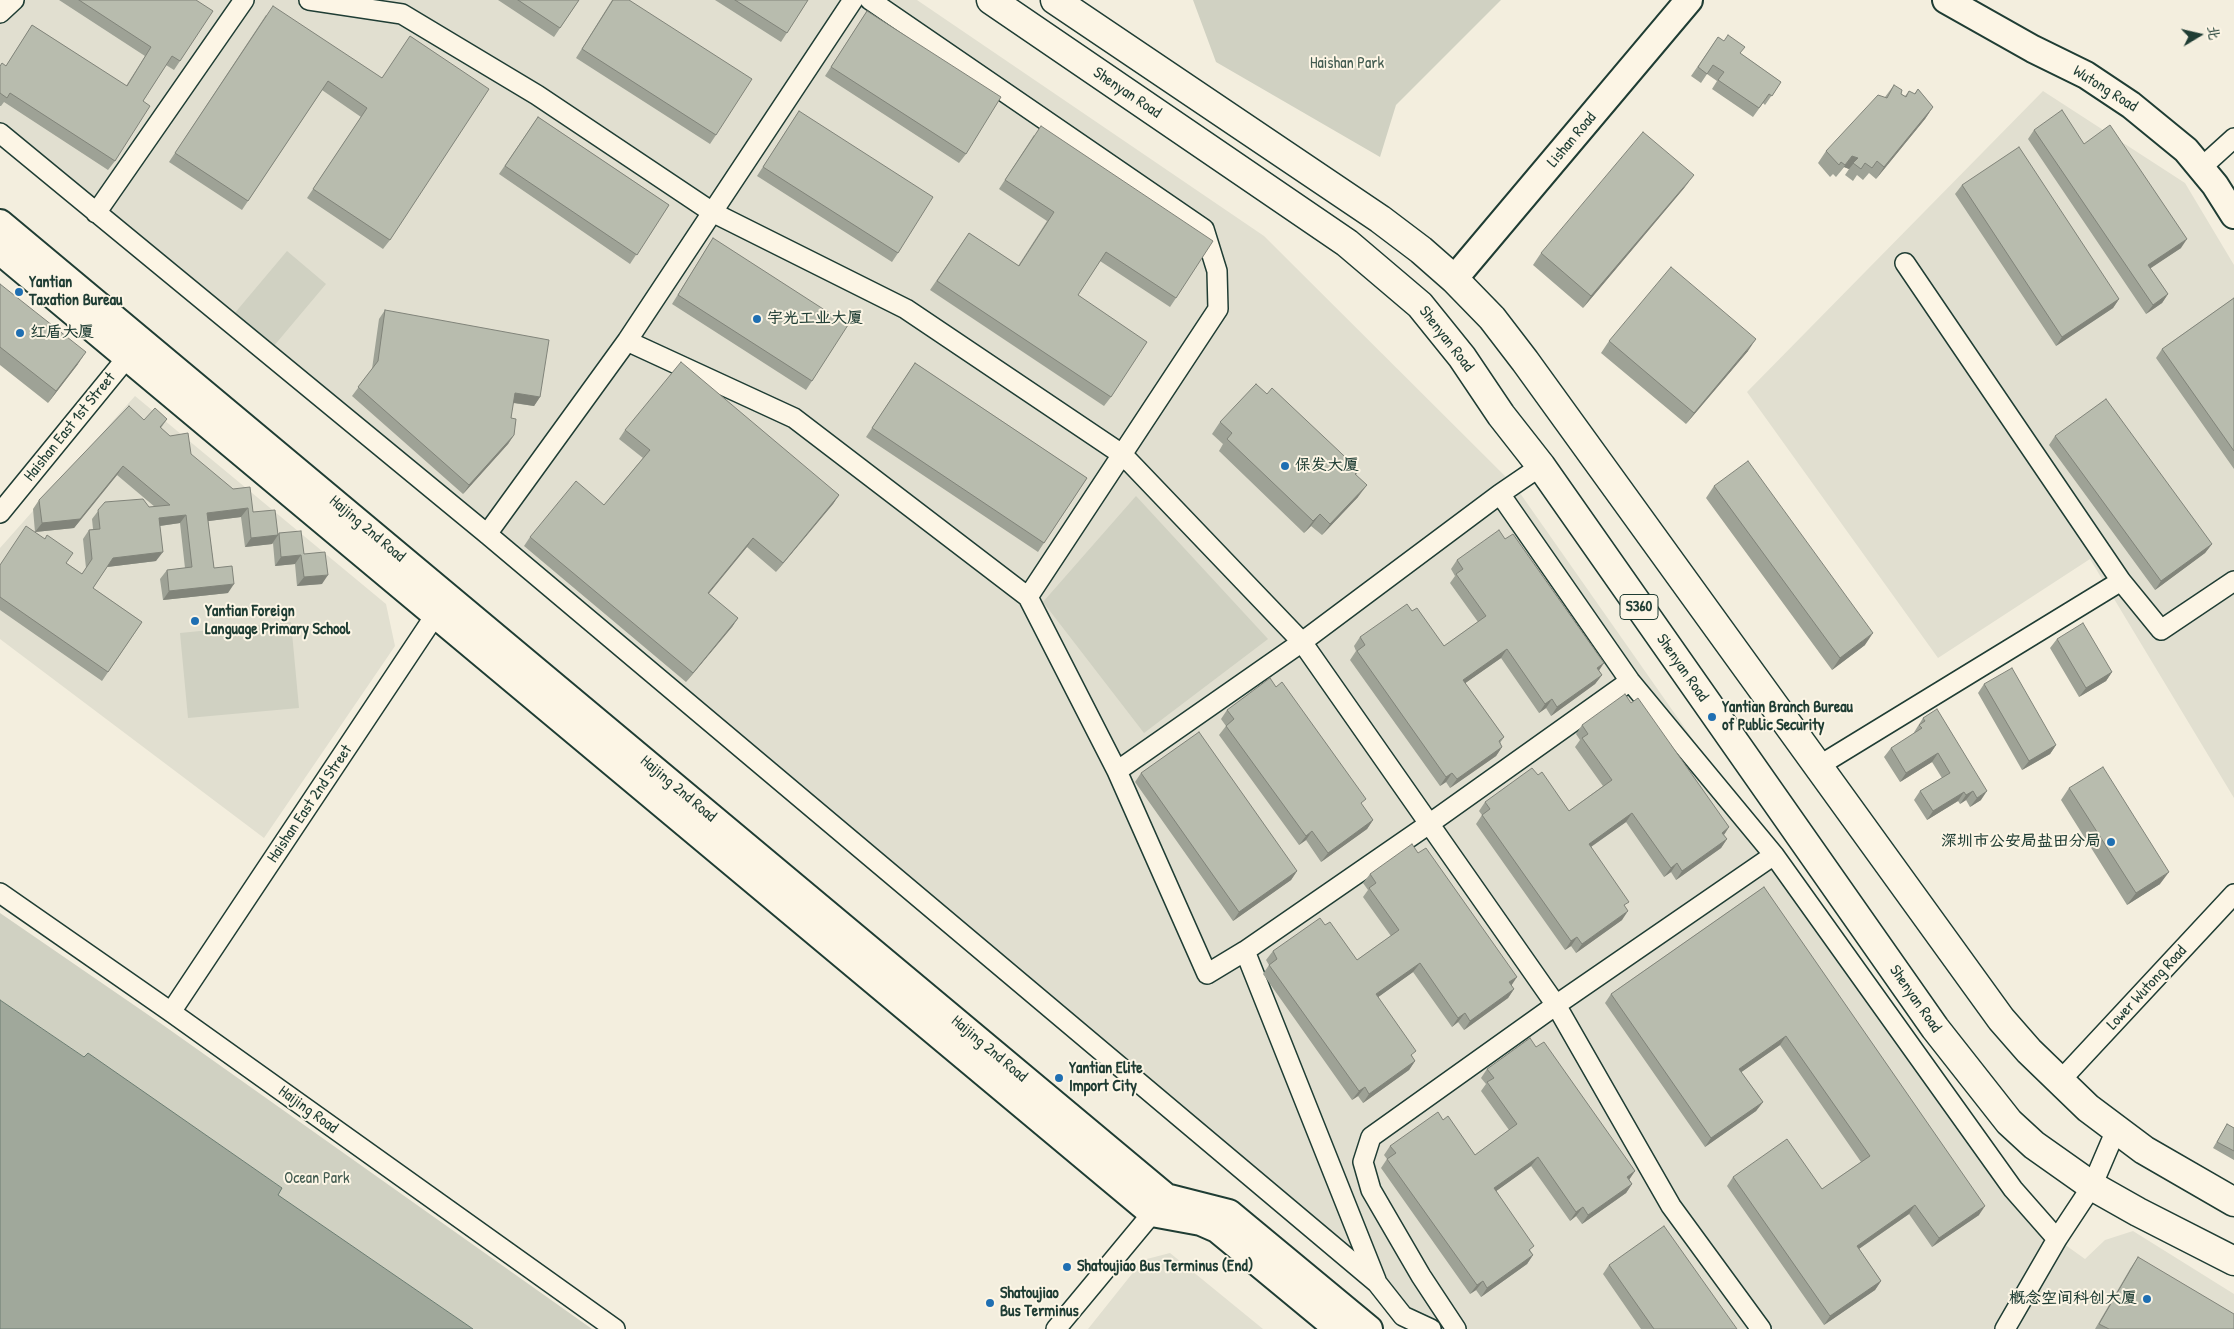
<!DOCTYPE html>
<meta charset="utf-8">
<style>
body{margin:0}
#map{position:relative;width:2234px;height:1329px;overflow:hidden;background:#f3eede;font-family:"Patrick Hand","LXGW WenKai TC",sans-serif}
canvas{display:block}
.north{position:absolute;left:2174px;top:10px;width:50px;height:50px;-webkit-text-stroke:4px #fcf5e5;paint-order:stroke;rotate:81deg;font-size:14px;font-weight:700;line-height:20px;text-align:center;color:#1f3d34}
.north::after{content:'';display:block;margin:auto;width:18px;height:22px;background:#1f3d34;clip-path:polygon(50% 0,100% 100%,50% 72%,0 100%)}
</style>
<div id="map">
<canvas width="2234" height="1329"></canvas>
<div class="north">北</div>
</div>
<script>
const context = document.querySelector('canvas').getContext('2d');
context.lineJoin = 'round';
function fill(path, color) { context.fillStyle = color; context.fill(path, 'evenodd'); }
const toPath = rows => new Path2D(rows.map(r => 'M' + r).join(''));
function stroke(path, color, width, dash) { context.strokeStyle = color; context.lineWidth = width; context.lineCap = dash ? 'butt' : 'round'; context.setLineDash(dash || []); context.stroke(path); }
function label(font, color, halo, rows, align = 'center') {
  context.font = font + ' "Patrick Hand","LXGW WenKai TC",sans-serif'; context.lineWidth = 4; context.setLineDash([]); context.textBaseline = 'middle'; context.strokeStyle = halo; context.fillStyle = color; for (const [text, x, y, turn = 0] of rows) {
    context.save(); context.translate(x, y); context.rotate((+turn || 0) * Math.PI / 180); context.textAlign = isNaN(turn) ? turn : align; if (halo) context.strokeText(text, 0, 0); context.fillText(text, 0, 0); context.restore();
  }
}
fill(toPath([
 [8,0,917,0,1264,236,1515,486,1774,855,2057,1239,2085,1259,2105,1240,2133,1231,2234,1294,2234,1329,1431,1329,0,133,0,8],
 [2043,91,2185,183,2234,265,2234,798,2090,559,1938,658,1747,392],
 [135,396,386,604,395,646,264,838,0,639,0,548],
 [1170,1253,1263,1329,1088,1329,1143,1260]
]), '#e1dfd0');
fill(toPath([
 [1193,0,1501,0,1396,105,1380,157,1216,62],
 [287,251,326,284,273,347,234,314],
 [1136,496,1268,639,1144,733,1043,602],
 [291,622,299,708,188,718,180,633],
 [0,913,163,1025,592,1329,473,1329,277,1195,282,1188,88,1054,84,1057,0,1000]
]), '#d0d1c2');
const water = toPath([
 [0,1000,84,1057,88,1053,282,1188,278,1195,473,1329,0,1329,0,1000]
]);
fill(water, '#a0a89b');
stroke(water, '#6c7d72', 1);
const street = toPath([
 [309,0,402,14,537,95,712,212,906,309,1123,455,1302,642,1556,1005,1671,1206,1761,1329],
 [870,0,1204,229,1217,271,1218,309,1028,597],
 [0,13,14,0],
 [0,133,487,534,1377,1283,1403,1316,1431,1329],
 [2202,167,2234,138],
 [96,213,244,0],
 [1905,263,2121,581,2161,630,2234,581],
 [627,341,794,418,1028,597,1117,771,1207,974,1245,951,1429,824,1630,681],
 [1500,494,1630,681,1774,855,2013,1189,2057,1239],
 [0,513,134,349],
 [487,534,627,341,853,0],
 [1817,767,2121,581],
 [1117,771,1302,642,1500,494,1541,466],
 [0,893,171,1012,615,1329],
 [1245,951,1376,1280],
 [171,1012,442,605],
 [2059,1082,2234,894],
 [1056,1329,1159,1205],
 [1456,1329,1421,1276,1371,1190,1363,1162,1371,1137,1556,1005,1774,855],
 [2005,1329,2057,1239,2092,1186,2116,1130]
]);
const secondary = toPath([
 [1946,0,2033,49,2086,75,2131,105,2186,150,2215,185,2234,215],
 [0,223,1166,1197,1229,1213,1369,1329],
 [0,251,1152,1213,1201,1222,1217,1229,1338,1329],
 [1454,279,1689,0]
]);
const primary = toPath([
 [991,0,1347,243,1420,305,1462,357,1501,415,1541,466,1935,1028,2009,1122,2034,1145,2092,1186,2138,1212,2234,1261],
 [1055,0,1380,219,1421,250,1454,279,1492,318,1525,361,2001,1019,2029,1051,2088,1108,2144,1150,2234,1202]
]);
stroke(street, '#1f3d34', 22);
stroke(secondary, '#1f3d34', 30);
stroke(primary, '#1f3d34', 31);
stroke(street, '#fcf5e5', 19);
stroke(secondary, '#fcf5e5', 26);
stroke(primary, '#fcf5e5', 28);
fill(toPath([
 [59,0,196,0,180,61,174,70,166,65,143,101,115,161,108,170,4,102,1,106,0,106,0,65,6,66,32,25,126,86,145,56],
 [498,0,579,0,554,37],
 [612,0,629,0,716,135,710,144,576,58],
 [715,0,808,0,781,42],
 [867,11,966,154,959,163,825,76],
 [266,15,381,78,390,240,383,249,307,198,361,117,322,90,242,210,169,162],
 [1718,37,1740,53,1781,82,1765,105,1763,103,1753,117,1712,89,1717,81,1707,74,1701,83,1691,76],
 [1894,85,1901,94,1905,96,1909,91,1914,94,1918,89,1933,107,1925,119,1876,179,1869,173,1863,180,1857,175,1853,181,1845,175,1849,169,1844,167,1836,177,1833,174,1830,177,1818,163,1826,151,1885,97],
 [799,111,898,253,892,262,757,176],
 [538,117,669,205,630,264,499,174],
 [2034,130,2084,144,2181,248,2150,268,2168,294,2162,303,2146,314,2028,139],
 [1034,135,1176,298,1170,307,1100,261,1078,295,1111,397,1104,406,930,290,969,233,1018,266,1047,221,999,189],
 [1962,185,2119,299,2113,308,2056,346,1955,194],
 [1685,187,1583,308,1533,265,1541,253],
 [713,238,812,381,806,390,672,304],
 [0,284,78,364,48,403,0,365],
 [2234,298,2234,469,2156,358,2162,349],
 [385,310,540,397,534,406,513,403,511,418,514,435,508,444,463,494,352,396,372,369,379,319],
 [1609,341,1748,351,1686,424,1601,353],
 [915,363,1087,478,1038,552,866,437],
 [1267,394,1359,470,1356,475,1358,497,1322,535,1311,526,1304,533,1219,451,1223,444,1212,434,1220,422],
 [167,419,161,428,278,534,279,533,304,554,322,584,297,586,295,564,275,566,273,543,272,544,245,547,241,517,208,521,214,568,228,593,163,600,160,579,167,570,185,568,180,523,160,526,156,561,107,567,93,588,142,622,102,681,0,610,0,565,66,563,82,574,86,568,83,539,89,530,93,529,92,519,105,502,149,507,155,507,117,475,74,528,35,532,33,509,39,500,144,420],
 [625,430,839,495,833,504,776,572,747,547,708,594,738,618,732,627,686,682,524,546,530,537,604,505,643,458,619,439],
 [2055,436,2212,544,2205,553,2155,590,2049,445],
 [1714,486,1865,645,1832,670,1706,498],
 [1457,560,1599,671,1602,675,1595,684,1551,716,1546,708,1539,713,1501,658,1465,683,1504,737,1500,743,1502,747,1496,756,1450,788,1446,782,1440,786,1350,660,1356,651,1354,646,1360,637,1412,611,1444,646,1478,622,1450,583,1455,576,1451,569],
 [2057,639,2112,672,2106,681,2079,697,2050,648],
 [1984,684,2056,745,2050,754,2022,770,1978,693],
 [1631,703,1729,827,1724,835,1727,839,1721,848,1676,880,1671,872,1664,877,1626,822,1591,847,1625,907,1622,920,1576,953,1571,946,1565,950,1476,824,1482,815,1479,811,1485,802,1538,775,1569,811,1603,786,1575,747,1580,740,1576,734,1582,725],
 [1227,710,1362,805,1373,820,1367,829,1321,862,1306,840,1299,845,1219,735,1226,726,1221,719],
 [1923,718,1981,800,1970,807,1966,800,1960,804,1958,801,1927,820,1914,800,1920,791,1942,778,1932,762,1900,782,1884,757,1891,748,1913,734],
 [1141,773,1297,871,1291,880,1233,921,1135,782],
 [2069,788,2160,884,2127,905,2061,800],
 [1370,874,1511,985,1514,989,1508,998,1464,1030,1458,1022,1452,1027,1413,972,1378,997,1415,1061,1409,1070,1363,1103,1358,1096,1352,1100,1263,974,1269,965,1266,960,1273,951,1325,925,1357,960,1391,936,1363,897,1368,890,1363,883],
 [1764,887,1979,1215,1932,1247,1909,1214,1859,1249,1881,1281,1875,1290,1824,1325,1727,1186,1733,1177,1822,1189,1861,1162,1780,1045,1741,1072,1763,1102,1756,1111,1705,1147,1605,1003,1611,994],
 [1487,1069,1635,1171,1629,1179,1632,1184,1626,1193,1582,1224,1576,1216,1570,1221,1531,1166,1496,1191,1533,1255,1527,1264,1481,1297,1476,1290,1470,1294,1381,1168,1387,1159,1384,1155,1390,1146,1443,1120,1475,1155,1509,1130,1481,1091,1486,1084,1481,1078],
 [2227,1124,2234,1128,2234,1160,2213,1148],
 [2138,1257,2234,1329,2095,1329,2130,1269],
 [1609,1265,1737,1329,1641,1329,1603,1274]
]), '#9ea296');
fill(toPath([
 [1933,107,1925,119,1876,179,1884,167],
 [1852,156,1858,158,1849,169,1844,167,1836,177],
 [1694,175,1685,187,1583,308,1591,296],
 [2187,239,2181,248,2142,274,2148,265],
 [2168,294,2162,303,2146,314,2153,305],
 [2119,299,2113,308,2056,346,2062,337],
 [1756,339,1748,351,1686,424,1694,413],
 [86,352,78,364,48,403,56,391],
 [515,393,540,397,534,406,509,402],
 [514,435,508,444,463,494,469,485],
 [123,466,117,475,74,528,35,532,42,523],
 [1367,485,1358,497,1322,535,1330,524],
 [839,495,833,504,776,572,783,563],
 [248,508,241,517,201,522,207,513],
 [1320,514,1311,526,1304,533,1313,521],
 [186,515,180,523,152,527,159,518],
 [278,535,272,544,245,547,251,538],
 [753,538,747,547,702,602,708,593],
 [2212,544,2205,553,2155,590,2161,581],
 [163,552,156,561,107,567,113,558],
 [301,555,295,564,275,566,281,557],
 [328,575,322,584,297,586,304,577],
 [234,584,228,593,163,600,169,591],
 [738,618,732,627,686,682,693,673],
 [1873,633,1865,645,1832,670,1840,658],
 [1507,649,1501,658,1457,689,1463,680],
 [1604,663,1598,672,1597,668],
 [2112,672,2106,681,2079,697,2086,688],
 [1602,675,1595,684,1551,716,1557,707],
 [1552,699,1546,708,1539,713,1545,704],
 [2056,745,2050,754,2022,770,2029,761],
 [1502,747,1496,756,1450,788,1457,779],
 [1938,753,1932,762,1900,782,1906,773],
 [1452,773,1446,782,1440,786,1446,777],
 [1973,791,1966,800,1960,804,1966,795],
 [1987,791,1981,800,1970,807,1977,798],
 [1964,792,1958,801,1927,820,1933,811],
 [1632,813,1626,822,1582,853,1589,844],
 [1373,820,1367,829,1321,862,1328,853],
 [1729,827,1723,836,1722,833],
 [1312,831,1306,840,1299,845,1306,836],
 [1727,839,1721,848,1676,880,1682,871],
 [1677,863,1671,872,1664,877,1671,868],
 [1297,871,1291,880,1233,921,1239,912],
 [2169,872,2160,884,2127,905,2136,893],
 [1628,911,1622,920,1576,953,1582,944],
 [1577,937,1571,946,1565,950,1571,941],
 [1420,963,1413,972,1370,1003,1376,994],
 [1517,977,1511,986,1509,982],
 [1514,989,1508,998,1464,1030,1470,1021],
 [1465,1013,1458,1022,1452,1027,1458,1018],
 [1786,1036,1780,1045,1733,1078,1739,1069],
 [1415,1061,1409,1070,1363,1103,1369,1094],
 [1365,1087,1358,1096,1352,1100,1359,1091],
 [1763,1102,1756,1111,1705,1147,1711,1138],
 [1538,1157,1531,1166,1488,1197,1494,1188],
 [1635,1171,1629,1180,1627,1177],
 [1632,1184,1626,1193,1582,1224,1588,1215],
 [1915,1205,1909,1214,1850,1255,1857,1246],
 [1985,1206,1979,1215,1932,1247,1939,1238],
 [1583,1207,1576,1216,1570,1221,1576,1212],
 [1533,1255,1527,1264,1481,1297,1487,1288],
 [1483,1281,1476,1290,1470,1294,1477,1285],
 [1881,1281,1875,1290,1824,1325,1830,1316]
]), '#81847a');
const building = toPath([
 [79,0,196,0,213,11,180,61,172,56,143,101,150,106,115,161,10,93,7,98,0,93,0,66,2,63,6,66,32,25,127,86,151,47,79,0],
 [518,0,579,0,560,28,518,0],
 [613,0,629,0,752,79,716,135,582,49,613,0],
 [735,0,808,0,787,33,735,0],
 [273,6,382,78,410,36,489,89,390,240,313,189,367,108,328,81,248,201,175,153,273,6],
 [867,11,1001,97,966,154,831,67,867,11],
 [1728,35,1745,47,1740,53,1781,82,1772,96,1769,94,1759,108,1718,80,1724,72,1713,65,1707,74,1698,67,1718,37,1724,41,1728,35],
 [1894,85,1902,90,1901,94,1906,97,1909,91,1915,94,1918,89,1933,107,1884,167,1877,161,1872,168,1865,163,1861,169,1853,163,1858,158,1852,156,1845,165,1841,162,1839,165,1826,151,1878,95,1887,98,1894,85],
 [2062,110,2084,144,2110,125,2187,239,2148,265,2168,294,2153,305,2034,130,2062,110],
 [799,111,933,197,898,253,763,167,799,111],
 [538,117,669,205,637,255,505,166,538,117],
 [1041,126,1213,241,1176,298,1106,252,1078,295,1147,342,1111,397,937,281,969,233,1019,266,1054,212,1005,180,1041,126],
 [1643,132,1694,175,1591,296,1541,253,1643,132],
 [2019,147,2119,299,2062,337,1962,185,2019,147],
 [713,238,848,325,812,381,678,295,713,238],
 [1671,267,1756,339,1694,413,1609,341,1671,267],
 [0,284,86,352,56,391,0,347,0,284],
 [2234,298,2234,451,2162,349,2234,298],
 [385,310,549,340,540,397,515,393,511,418,516,419,514,435,469,485,358,387,378,361,385,310],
 [681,362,839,495,783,563,753,538,708,593,738,618,693,673,530,537,576,481,604,505,650,450,625,430,681,362],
 [915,363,1087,478,1044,543,872,428,915,363],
 [1256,384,1267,394,1272,388,1359,470,1355,474,1367,485,1330,524,1320,514,1313,521,1227,439,1232,433,1220,422,1256,384],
 [2106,399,2212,544,2161,581,2055,436,2106,399],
 [129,406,144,420,155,408,167,419,160,427,170,436,188,433,191,454,233,489,250,487,253,512,275,510,278,535,251,538,248,508,207,513,214,568,232,566,234,584,169,591,167,570,192,567,186,515,159,518,163,552,113,558,93,588,142,622,108,672,0,597,0,565,26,526,45,539,47,535,73,553,66,563,82,574,92,559,89,530,100,529,98,510,105,502,143,499,149,507,170,505,123,466,80,519,42,523,39,500,129,406],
 [1748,461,1873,633,1840,658,1714,486,1748,461],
 [1499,530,1505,539,1513,534,1604,663,1597,668,1602,675,1557,707,1552,699,1545,704,1507,649,1463,680,1504,737,1499,741,1502,747,1457,779,1452,773,1446,777,1357,651,1365,645,1360,637,1407,604,1412,611,1417,608,1444,646,1486,616,1456,574,1463,569,1457,560,1499,530],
 [301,531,304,554,325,552,328,575,304,577,301,555,281,557,279,533,301,531],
 [2083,623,2112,672,2086,688,2057,639,2083,623],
 [2012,668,2056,745,2029,761,1984,684,2012,668],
 [1270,678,1276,687,1282,682,1366,799,1361,803,1373,820,1328,853,1312,831,1306,836,1226,726,1234,719,1227,710,1270,678],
 [1625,694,1631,703,1638,698,1729,827,1722,833,1727,839,1682,871,1677,863,1671,868,1632,813,1589,844,1629,902,1624,905,1628,911,1582,944,1577,937,1571,941,1482,815,1490,809,1485,802,1532,768,1538,775,1542,772,1569,811,1612,780,1582,738,1588,734,1582,725,1625,694],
 [1937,709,1987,791,1977,798,1973,791,1966,795,1964,792,1933,811,1920,791,1950,773,1938,753,1906,773,1891,748,1922,728,1919,725,1925,721,1923,718,1937,709],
 [1199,732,1297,871,1239,912,1141,773,1199,732],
 [2103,767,2169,872,2136,893,2069,788,2103,767],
 [1412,844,1418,853,1426,848,1517,977,1509,982,1514,989,1470,1021,1465,1013,1458,1018,1420,963,1376,994,1416,1051,1411,1055,1415,1061,1369,1094,1365,1087,1359,1091,1269,965,1277,959,1273,951,1320,918,1325,925,1330,922,1357,960,1399,930,1369,888,1376,883,1370,874,1412,844],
 [1764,887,1985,1206,1939,1238,1915,1205,1857,1246,1881,1281,1830,1316,1733,1177,1787,1139,1822,1189,1870,1156,1786,1036,1739,1069,1763,1102,1711,1138,1611,994,1764,887],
 [1530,1038,1536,1047,1544,1042,1635,1171,1627,1177,1632,1184,1588,1215,1583,1207,1576,1212,1538,1157,1494,1188,1534,1246,1529,1250,1533,1255,1487,1288,1483,1281,1477,1285,1387,1159,1396,1153,1390,1146,1438,1112,1443,1120,1448,1116,1475,1155,1517,1124,1487,1082,1494,1078,1487,1069,1530,1038],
 [2227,1124,2234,1128,2234,1151,2217,1142,2227,1124],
 [1664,1226,1737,1329,1654,1329,1609,1265,1664,1226],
 [2138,1257,2234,1314,2234,1329,2109,1329,2099,1324,2138,1257]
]);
fill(building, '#b8bcae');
stroke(building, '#81847a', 1);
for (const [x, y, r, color] of [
 [19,292,5,"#1f6fb2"],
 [757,319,5,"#1f6fb2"],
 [20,333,5,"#1f6fb2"],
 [1285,466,5,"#1f6fb2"],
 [195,621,5,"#1f6fb2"],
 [1712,717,5,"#1f6fb2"],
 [2111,842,5,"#1f6fb2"],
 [1059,1078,5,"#1f6fb2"],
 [1067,1267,5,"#1f6fb2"],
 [2147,1299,5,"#1f6fb2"],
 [990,1303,5,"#1f6fb2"]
]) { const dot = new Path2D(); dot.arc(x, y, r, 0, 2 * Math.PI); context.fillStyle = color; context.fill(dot); stroke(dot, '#fcf5e5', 2); }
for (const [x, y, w] of [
 [1639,607,38]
]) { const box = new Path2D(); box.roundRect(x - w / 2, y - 12.5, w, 25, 4); context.fillStyle = '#fcf5e5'; context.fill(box); stroke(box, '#1f3d34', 1); }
label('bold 15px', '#1f3d34', null, [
 ["S360",1639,607]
]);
label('16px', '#425b50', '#fcf5e5', [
 ["Haishan Park",1347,64],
 ["Ocean Park",317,1179]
]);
label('16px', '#1f3d34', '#fcf5e5', [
 ["Wutong Road",2105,89,32],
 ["Shenyan Road",1127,93,34],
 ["Lishan Road",1572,140,-50],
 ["Shenyan Road",1446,339,52],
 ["Haishan East 1st Street",70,427,-51],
 ["Haijing 2nd Road",367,529,40],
 ["Shenyan Road",1682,668,55],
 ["Haijing 2nd Road",678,789,40],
 ["Haishan East 2nd Street",310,804,-56],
 ["Lower Wutong Road",2147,988,-47],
 ["Shenyan Road",1915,999,55],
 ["Haijing 2nd Road",989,1049,40],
 ["Haijing Road",308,1110,36]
]);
label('bold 16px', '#1f3d34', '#fcf5e5', [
 ["Yantian",29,283],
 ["Taxation Bureau",29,301],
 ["宇光工业大厦",767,319],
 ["红盾大厦",30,333],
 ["保发大厦",1295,466],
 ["Yantian Foreign",205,612],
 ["Language Primary School",205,630],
 ["Yantian Branch Bureau",1722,708],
 ["of Public Security",1722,726],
 ["深圳市公安局盐田分局",2101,842,"right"],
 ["Yantian Elite",1069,1069],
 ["Import City",1069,1087],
 ["Shatoujiao Bus Terminus (End)",1077,1267],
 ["Shatoujiao",1000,1294],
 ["Bus Terminus",1000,1312],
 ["概念空间科创大厦",2137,1299,"right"]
], 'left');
</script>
